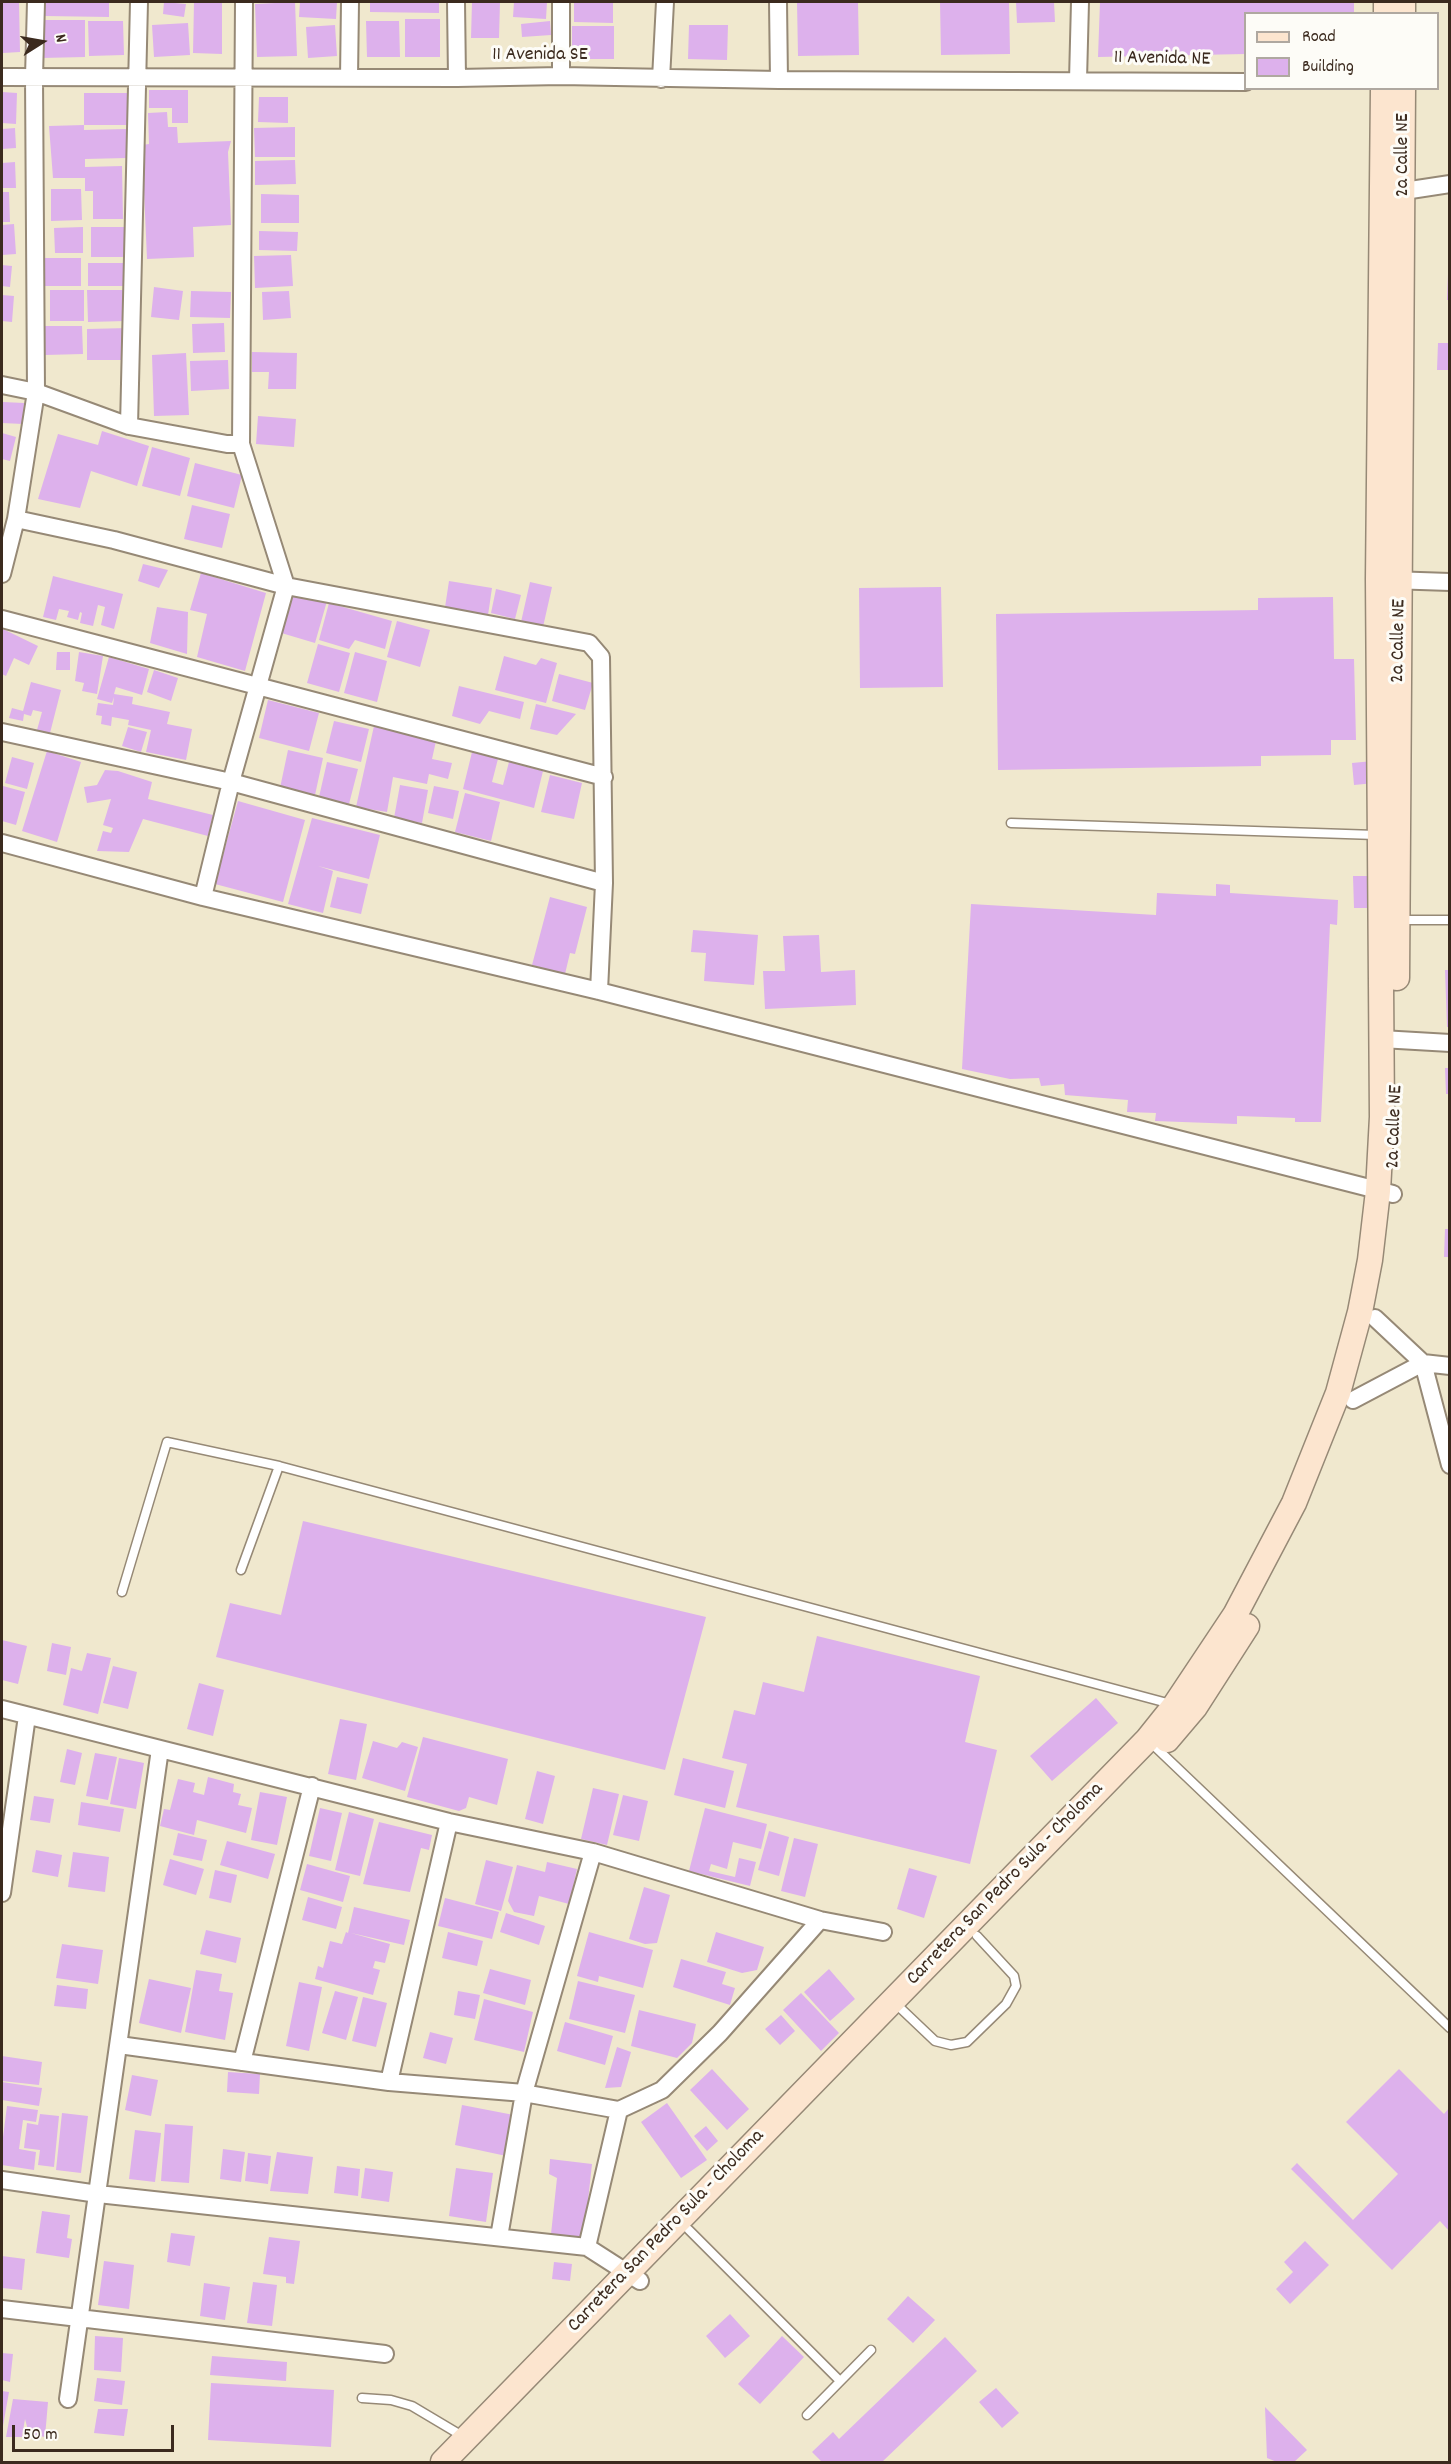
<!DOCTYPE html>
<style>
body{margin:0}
#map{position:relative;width:1451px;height:2464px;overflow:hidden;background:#f0e8ce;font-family:Dekko,sans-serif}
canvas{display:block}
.frame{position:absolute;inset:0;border:3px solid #3b2a1e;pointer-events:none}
.legend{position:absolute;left:1244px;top:12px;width:195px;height:78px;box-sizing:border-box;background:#fdfcf7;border:2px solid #afa8a0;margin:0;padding:8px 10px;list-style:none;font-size:18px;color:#3b2a1e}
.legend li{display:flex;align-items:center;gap:12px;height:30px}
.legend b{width:30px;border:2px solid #afa8a0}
.north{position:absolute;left:12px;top:12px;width:60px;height:60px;-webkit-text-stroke:4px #fdfcf7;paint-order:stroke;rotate:79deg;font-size:16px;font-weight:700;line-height:24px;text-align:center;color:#3b2a1e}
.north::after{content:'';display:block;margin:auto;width:21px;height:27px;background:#3b2a1e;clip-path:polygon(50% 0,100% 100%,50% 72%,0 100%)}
.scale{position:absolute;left:12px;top:2425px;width:162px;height:27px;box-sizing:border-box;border:3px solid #3b2a1e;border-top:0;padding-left:8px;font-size:18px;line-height:21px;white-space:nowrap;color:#3b2a1e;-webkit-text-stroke:4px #fdfcf7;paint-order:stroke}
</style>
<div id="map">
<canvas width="1451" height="2464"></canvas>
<div class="frame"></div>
<ul class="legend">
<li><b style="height:8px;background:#fce5cf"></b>Road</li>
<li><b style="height:16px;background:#ddb1ec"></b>Building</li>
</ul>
<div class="north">N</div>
<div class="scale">50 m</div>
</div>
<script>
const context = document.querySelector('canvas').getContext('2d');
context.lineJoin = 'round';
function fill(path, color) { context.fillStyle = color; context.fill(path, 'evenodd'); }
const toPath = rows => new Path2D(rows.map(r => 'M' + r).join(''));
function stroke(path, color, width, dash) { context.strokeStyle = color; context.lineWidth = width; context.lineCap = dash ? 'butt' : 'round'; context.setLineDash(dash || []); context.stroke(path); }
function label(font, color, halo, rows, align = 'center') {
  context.font = font + ' Dekko,sans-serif'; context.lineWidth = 6; context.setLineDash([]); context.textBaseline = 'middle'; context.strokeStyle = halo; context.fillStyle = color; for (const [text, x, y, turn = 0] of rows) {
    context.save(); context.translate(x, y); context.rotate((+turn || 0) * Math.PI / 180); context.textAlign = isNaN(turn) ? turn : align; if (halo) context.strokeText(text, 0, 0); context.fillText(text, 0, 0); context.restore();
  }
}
fill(toPath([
 [2,2,19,2,20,52,3,53],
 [45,2,109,2,109,17,45,16],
 [164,2,186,4,184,17,163,14],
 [194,2,222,2,222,54,193,53],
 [295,2,297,56,257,57,255,4],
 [300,2,337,2,336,19,299,17],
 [370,2,439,2,439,13,370,12],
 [472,2,500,2,499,38,471,38],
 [514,2,547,2,546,19,513,17],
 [574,2,613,2,613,23,574,22],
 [797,2,858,2,859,55,798,56],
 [940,2,1009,2,1010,54,941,55],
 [1016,2,1054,2,1055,22,1017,23],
 [1100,2,1354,2,1354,14,1245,14,1245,54,1098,57],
 [405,19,440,19,440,57,405,57],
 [40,20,85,20,85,57,41,58],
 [88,21,123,21,124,55,89,56],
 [366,21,399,21,400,57,367,57],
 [550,21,551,35,522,37,521,24],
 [188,23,190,55,154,57,152,25],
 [335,25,337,56,308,58,306,27],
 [689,25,728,25,727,60,688,59],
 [572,26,614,26,614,59,572,59],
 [149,90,188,90,188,123,172,123,172,108,149,108],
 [2,92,17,93,16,124,2,123],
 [84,93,127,93,127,125,84,125,84,130,126,129,126,158,85,159,85,167,122,166,123,219,93,219,93,191,85,191,85,178,53,178,49,126,84,125],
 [259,97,288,97,288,123,258,122],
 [167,112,168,127,177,127,178,143,231,141,228,152,231,225,193,227,194,257,147,259,142,145,149,144,148,113],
 [295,127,295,157,255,157,254,128],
 [15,128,16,148,2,149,2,129],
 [295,160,296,184,255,185,255,161],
 [15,162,16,188,2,188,2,163],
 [51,189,81,189,82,220,51,221],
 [2,192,9,192,10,222,2,222],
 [261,194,299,195,299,223,261,223],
 [14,224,16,254,2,255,2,225],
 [83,227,83,253,55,253,54,228],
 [91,227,124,227,125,257,91,257],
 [259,231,298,232,297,251,259,250],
 [291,255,293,286,255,288,254,256],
 [44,258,81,258,81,286,45,286],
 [88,263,123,263,124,286,88,286],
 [2,265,12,266,10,287,2,286],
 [1448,274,1449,274,1449,300,1447,300],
 [154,287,183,291,179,320,151,317],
 [50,290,84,290,84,321,50,321],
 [87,290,125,290,126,321,88,322],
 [191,291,231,292,230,318,190,317],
 [289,291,291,318,263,320,262,292],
 [2,295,14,296,12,322,2,321],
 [224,323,225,352,193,353,192,324],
 [45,326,82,326,83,354,45,355],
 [128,328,128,360,87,360,87,329],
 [1438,343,1449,343,1449,370,1437,370],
 [252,352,297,353,296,389,268,389,269,372,252,372],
 [186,353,189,415,154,416,152,355],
 [228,360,229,389,191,391,190,361],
 [3,402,24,403,23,424,2,423],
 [258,416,296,419,294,447,256,444],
 [102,431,149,446,137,486,91,471,80,508,38,499,58,434,98,445],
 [2,433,16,437,10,461,2,459],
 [152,447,190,458,180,496,142,486],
 [195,463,242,475,234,508,187,496],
 [192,505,230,514,222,548,184,539],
 [143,564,168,570,159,588,138,581],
 [201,573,266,593,245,671,197,657,207,614,190,610],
 [53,576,123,594,114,629,101,625,105,607,98,605,93,626,80,623,82,613,80,612,78,620,67,617,69,611,59,609,56,620,43,617],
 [449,581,492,588,487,622,444,614],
 [530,582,552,587,543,627,521,622],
 [941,587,943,687,860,688,859,588],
 [496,589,521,595,515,619,491,613],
 [290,590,327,601,315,643,278,632],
 [1333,597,1334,659,1354,659,1356,740,1331,740,1331,755,1261,756,1261,766,998,770,996,614,1258,610,1258,598],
 [329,603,392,621,385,649,355,640,349,649,319,640],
 [157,607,188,612,187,654,150,643],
 [397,621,430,630,420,667,387,657],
 [3,629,38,646,29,665,14,658,6,676,2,674],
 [318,644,350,653,339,692,307,683],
 [57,652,70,652,70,670,56,670],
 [79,652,103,656,97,694,82,691,84,683,75,681],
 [355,652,387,661,377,702,344,693],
 [504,656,536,665,541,658,557,663,546,703,495,690],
 [109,657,149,669,142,695,116,687,114,694,133,697,132,704,170,712,167,724,192,729,186,760,146,752,151,730,128,725,129,720,112,717,111,726,101,724,102,716,96,715,98,703,113,705,114,697,112,703,97,699],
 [154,670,178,678,171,701,147,692],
 [559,674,593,683,585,710,552,701],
 [31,682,61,690,50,733,37,730,42,712,33,710,31,716,24,714,23,721,9,718,12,708,23,711],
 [459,686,524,702,520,719,489,711,480,724,452,716],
 [268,700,319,713,309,751,259,738],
 [536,704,576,714,557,735,530,729],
 [334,721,369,729,361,762,326,753],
 [374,726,436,741,432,759,452,763,448,779,429,774,427,784,393,777,387,812,356,807],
 [128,727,147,732,141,752,122,746],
 [473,748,499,755,492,782,503,785,509,762,543,771,534,808,463,789],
 [288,750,323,758,315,795,280,788],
 [47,751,81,762,57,842,22,831],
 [12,757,34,763,27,789,5,783],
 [1373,761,1375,783,1354,785,1352,763],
 [327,762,358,769,349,804,319,797],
 [105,770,118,771,152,782,148,799,213,815,208,836,143,819,129,852,97,851,103,831,111,833,113,828,103,825,111,799,87,803,84,787,97,785],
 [550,775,582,783,574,819,541,812],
 [400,785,428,790,422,823,394,818],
 [3,786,25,792,16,825,2,821],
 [434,786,459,791,453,819,428,813],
 [465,793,500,802,491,841,455,832],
 [238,801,305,820,283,902,215,884],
 [312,818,380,835,369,879,318,866,333,871,323,913,288,904],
 [1353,876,1373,876,1374,908,1354,908],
 [337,877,368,884,361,914,330,907],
 [1216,884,1230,885,1230,893,1338,900,1337,925,1330,924,1321,1122,1295,1122,1295,1118,1237,1116,1237,1124,1155,1121,1156,1113,1127,1112,1128,1100,1065,1095,1064,1084,1041,1086,1039,1078,1010,1079,962,1069,971,904,1156,915,1157,893,1216,896],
 [550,897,587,907,575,954,570,953,565,974,532,965],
 [693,930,758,935,754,985,704,981,706,953,691,952],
 [819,935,821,972,855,970,856,1005,765,1009,763,971,785,971,783,936],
 [1445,970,1449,970,1449,1027,1447,1027],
 [1445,1068,1449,1068,1449,1094,1446,1094],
 [1445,1229,1449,1229,1449,1257,1444,1257],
 [303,1521,706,1617,665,1770,216,1657,230,1603,281,1615],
 [817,1636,980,1676,965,1742,997,1750,970,1864,736,1807,747,1764,722,1758,734,1710,755,1715,763,1682,804,1692],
 [2,1640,27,1646,18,1684,2,1680],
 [52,1643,71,1647,66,1675,47,1671],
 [87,1653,111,1658,98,1714,63,1705,71,1668,82,1671],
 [113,1666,137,1672,128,1709,103,1703],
 [199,1683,224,1690,213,1736,187,1729],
 [1096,1698,1118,1723,1052,1781,1030,1756],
 [340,1719,367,1724,356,1780,328,1774],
 [423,1737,508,1759,497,1805,469,1797,466,1808,459,1811,407,1797],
 [373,1741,397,1748,402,1742,418,1747,405,1791,362,1778],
 [67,1749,82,1753,75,1785,60,1782],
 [95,1753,117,1757,108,1800,86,1796],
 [119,1758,144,1763,136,1809,110,1804],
 [683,1758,734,1771,725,1808,674,1795],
 [537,1771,555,1776,543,1824,525,1819],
 [208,1777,234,1784,233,1792,241,1794,238,1805,252,1808,246,1833,197,1820,194,1835,160,1826,164,1809,170,1810,178,1779,195,1783,193,1792,204,1795],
 [593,1788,619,1794,607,1845,581,1839],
 [260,1792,287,1797,277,1845,251,1840],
 [623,1795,648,1801,639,1841,613,1835],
 [34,1796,54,1799,50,1823,30,1820],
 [81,1802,124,1809,120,1832,78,1825],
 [320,1808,342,1813,331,1861,309,1856],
 [705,1808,767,1824,761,1849,733,1842,727,1869,711,1864,709,1871,735,1877,739,1858,756,1862,750,1886,689,1871],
 [349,1812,374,1819,360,1876,335,1870],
 [379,1822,432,1835,429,1850,421,1848,410,1892,363,1884],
 [769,1831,789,1837,779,1876,758,1870],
 [178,1833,207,1840,202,1861,173,1855],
 [794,1838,818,1844,805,1897,781,1891],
 [227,1841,275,1854,268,1879,220,1865],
 [36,1850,62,1855,58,1877,32,1872],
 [73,1852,109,1857,105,1892,68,1887],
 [170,1859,204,1869,196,1895,163,1885],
 [486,1860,513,1867,501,1911,475,1904],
 [547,1862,577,1869,569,1904,539,1896,534,1916,514,1912,508,1901,517,1865,545,1872],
 [307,1864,350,1876,343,1902,300,1890],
 [909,1868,937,1876,924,1918,897,1909],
 [215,1870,237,1875,231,1903,209,1898],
 [644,1887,670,1895,657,1943,645,1944,629,1939],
 [308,1897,342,1907,336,1929,302,1920],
 [445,1898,499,1912,492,1939,438,1926],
 [354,1907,410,1920,404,1945,351,1933,390,1944,385,1963,375,1961,373,1968,380,1970,373,1995,315,1979,318,1966,323,1968,330,1941,342,1944,346,1932,348,1933],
 [506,1913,545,1926,539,1945,500,1932],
 [206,1930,241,1938,236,1963,200,1954],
 [448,1932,483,1941,477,1966,442,1958],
 [589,1932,653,1950,643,1988,599,1976,598,1982,577,1976],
 [716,1932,764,1947,757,1970,742,1973,707,1962],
 [62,1944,103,1950,98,1984,56,1978],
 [681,1959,726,1972,722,1984,735,1988,730,2005,673,1987],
 [490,1969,531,1980,525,2005,483,1993],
 [829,1969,855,1999,830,2021,804,1992],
 [196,1970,222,1974,219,1991,233,1993,225,2040,185,2032],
 [149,1979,191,1988,181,2033,139,2023],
 [578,1981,635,1995,625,2033,569,2019],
 [299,1982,322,1987,309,2051,286,2046],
 [57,1985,88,1989,86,2009,54,2006],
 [335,1991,358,1997,346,2040,322,2033],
 [458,1991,480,1995,475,2019,454,2015],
 [801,1993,839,2033,821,2051,783,2010],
 [363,1997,387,2003,376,2047,352,2041],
 [484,1999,533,2012,524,2052,474,2040],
 [639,2010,696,2024,692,2043,677,2058,631,2046],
 [781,2015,795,2031,780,2045,765,2029],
 [565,2022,613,2036,605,2065,557,2051],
 [430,2032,453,2038,446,2064,423,2058],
 [617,2047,631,2052,621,2087,605,2088],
 [2,2056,42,2062,39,2085,2,2081],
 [712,2069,749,2109,727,2130,690,2090],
 [1399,2069,1444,2114,1449,2108,1449,2231,1440,2221,1392,2270,1291,2169,1297,2163,1353,2220,1398,2174,1346,2122],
 [228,2072,260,2074,259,2094,227,2092],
 [132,2075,158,2080,151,2116,125,2110],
 [2,2082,42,2088,39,2106,2,2100],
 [667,2103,707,2160,681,2178,641,2122],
 [462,2105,519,2116,511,2157,455,2145],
 [7,2106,38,2110,36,2122,23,2120,19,2149,36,2152,34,2170,2,2165,2,2145],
 [62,2113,88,2116,81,2173,56,2170],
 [40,2114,59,2116,54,2167,38,2165,40,2150,24,2148,27,2123,38,2125],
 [165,2124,193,2126,189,2183,161,2181],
 [706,2126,718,2141,707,2151,694,2136],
 [135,2130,161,2133,155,2182,129,2179],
 [223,2149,245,2152,241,2182,220,2179],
 [277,2152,313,2157,308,2194,270,2191],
 [248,2153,271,2156,268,2184,245,2181],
 [550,2159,592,2164,584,2237,551,2234,557,2178,549,2174],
 [337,2166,360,2169,358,2196,334,2193],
 [365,2168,393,2172,389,2202,361,2198],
 [456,2168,493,2173,486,2222,449,2216],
 [42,2211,70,2215,67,2238,72,2239,69,2258,36,2253],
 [171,2233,195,2236,190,2266,167,2262],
 [269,2237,300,2241,294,2284,286,2283,286,2277,263,2274],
 [1305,2241,1329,2265,1290,2304,1276,2289,1293,2272,1284,2262],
 [2,2256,25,2259,22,2290,2,2288],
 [104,2261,134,2265,129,2309,98,2305],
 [554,2262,572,2264,570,2281,552,2279],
 [253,2282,277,2285,272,2326,247,2323],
 [204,2283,230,2287,225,2320,200,2316],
 [908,2296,935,2320,913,2343,887,2319],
 [730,2314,750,2336,725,2358,706,2336],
 [95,2336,123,2338,121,2372,94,2370],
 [782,2336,804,2357,760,2404,738,2384],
 [945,2337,977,2371,882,2462,822,2462,812,2452,833,2432,839,2439],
 [2,2353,13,2354,10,2382,2,2380],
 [212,2356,287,2362,286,2381,210,2375],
 [97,2378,125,2381,122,2405,94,2401],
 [211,2383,334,2390,331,2447,208,2440],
 [996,2388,1019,2413,1002,2428,979,2402],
 [2,2391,9,2392,3,2426,2,2426],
 [13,2399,48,2402,45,2437,29,2434,25,2419,22,2437,6,2437],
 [1265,2407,1307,2450,1294,2462,1277,2462,1267,2458],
 [98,2409,128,2409,124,2436,94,2433]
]), '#ddb1ec');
const lane = toPath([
 [1011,823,1376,835],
 [1399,920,1450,920],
 [241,1570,279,1466,1171,1704],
 [122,1592,167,1442,279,1466],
 [1148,1740,1450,2028],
 [895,2003,935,2041,951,2045,967,2042,1006,2004,1016,1986,1014,1976,977,1936],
 [689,2230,840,2381],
 [362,2398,391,2400,412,2406,464,2437],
 [807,2415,871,2350]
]);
const street = toPath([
 [456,2,457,78],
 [778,2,779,80],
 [561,76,561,2],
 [2,77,457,78,561,76,779,80,1246,82],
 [349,78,350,2],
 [661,79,665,2],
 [1078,80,1080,2],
 [1404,191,1450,184],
 [2,385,36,392,129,426,227,444,241,444],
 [129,426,139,2],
 [16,519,114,540,286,586,589,643,601,657,604,883,599,991],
 [2,574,16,519,36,392,34,77,36,2],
 [1390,580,1450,582],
 [2,619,604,777],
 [2,732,231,782,604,883],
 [2,843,203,897,599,991,1393,1194],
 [203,897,231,782,286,586,241,444,244,2],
 [1381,1039,1450,1043],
 [1375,1318,1423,1363,1450,1465],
 [1353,1400,1423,1363,1450,1366],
 [2,1709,449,1822,593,1852,820,1920,883,1932],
 [2,1893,27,1716],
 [119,2045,389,2082,524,2093,619,2110],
 [242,2062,312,1786],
 [389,2082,449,1822],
 [2,2180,98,2194,587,2247,640,2281],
 [499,2237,524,2093,593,1852],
 [587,2247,619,2110,662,2090,720,2033,820,1920],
 [2,2309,385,2354],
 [68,2399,160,1749]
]);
const secondary = toPath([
 [1403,2,1403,14],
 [1386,14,1386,2],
 [1397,978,1403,88],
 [1167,1740,1195,1707,1247,1626],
 [443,2462,1147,1740,1175,1705,1235,1615,1294,1503,1338,1393,1360,1312,1370,1260,1378,1191,1382,1117,1378,579,1383,88]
]);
stroke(lane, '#968976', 11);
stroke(street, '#968976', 20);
stroke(secondary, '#968976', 27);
stroke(lane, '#fff', 8);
stroke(street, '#fff', 16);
stroke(secondary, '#fce5cf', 24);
label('20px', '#3b2a1e', '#fdfcf7', [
 ["11 Avenida SE",540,56],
 ["11 Avenida NE",1162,60,1],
 ["2a Calle NE",1404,155,-90],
 ["2a Calle NE",1400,641,-89],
 ["2a Calle NE",1396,1127,-88],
 ["Carretera San Pedro Sula - Choloma",1006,1885,-46],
 ["Carretera San Pedro Sula - Choloma",667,2232,-46]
]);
</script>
